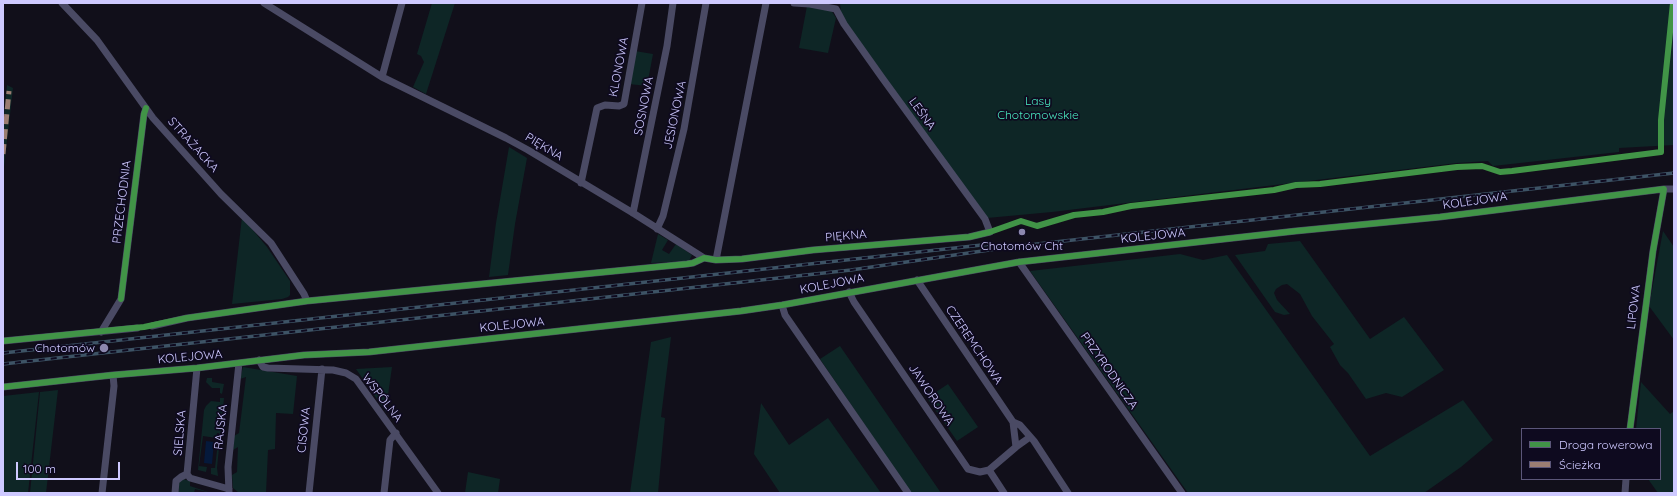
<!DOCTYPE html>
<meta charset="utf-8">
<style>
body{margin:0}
#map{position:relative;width:1677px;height:496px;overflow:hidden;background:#110f1a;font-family:Quicksand,sans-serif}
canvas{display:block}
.frame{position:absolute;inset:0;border:4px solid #cec9ff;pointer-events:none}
.legend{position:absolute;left:1521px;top:428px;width:140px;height:52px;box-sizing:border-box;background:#0e0a1f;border:1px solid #5b5679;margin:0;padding:5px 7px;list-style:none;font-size:12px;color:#cec9ff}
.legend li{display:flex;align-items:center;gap:8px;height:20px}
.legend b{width:20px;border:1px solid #5b5679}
.scale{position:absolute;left:16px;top:462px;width:104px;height:18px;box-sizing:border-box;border:2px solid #cec9ff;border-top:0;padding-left:5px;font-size:12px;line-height:14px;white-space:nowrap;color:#cec9ff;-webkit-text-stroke:3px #0e0a1f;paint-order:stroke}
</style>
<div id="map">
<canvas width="1677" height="496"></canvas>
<div class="frame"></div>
<ul class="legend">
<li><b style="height:5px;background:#419447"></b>Droga rowerowa</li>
<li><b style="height:5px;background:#9b7d72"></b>Ścieżka</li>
</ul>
<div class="scale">100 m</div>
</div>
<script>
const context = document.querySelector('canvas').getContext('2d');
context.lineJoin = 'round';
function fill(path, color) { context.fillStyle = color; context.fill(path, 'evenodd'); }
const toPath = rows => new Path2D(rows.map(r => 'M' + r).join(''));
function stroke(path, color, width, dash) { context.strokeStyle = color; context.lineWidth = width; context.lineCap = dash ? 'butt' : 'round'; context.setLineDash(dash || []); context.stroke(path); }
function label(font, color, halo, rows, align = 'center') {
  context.font = font + ' Quicksand,sans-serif'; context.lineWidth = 3.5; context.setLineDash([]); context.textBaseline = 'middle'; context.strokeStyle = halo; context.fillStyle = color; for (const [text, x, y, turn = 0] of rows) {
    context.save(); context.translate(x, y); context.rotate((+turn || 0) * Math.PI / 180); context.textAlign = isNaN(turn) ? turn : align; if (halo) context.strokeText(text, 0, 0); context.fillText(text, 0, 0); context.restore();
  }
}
fill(toPath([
 [432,3,455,3,426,94,413,87,424,62,421,56,417,54],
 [840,3,1674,3,1674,145,1619,148,1619,152,1493,166,1488,161,1457,163,1052,212,987,218,847,25,841,13],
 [807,6,831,10,836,18,828,53,799,48],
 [635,51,653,54,647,86,629,84],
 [7,85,13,88,3,176,3,126],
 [509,147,527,158,515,224,508,275,489,277,496,223],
 [242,217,267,247,290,281,290,295,288,297,282,299,232,304],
 [1663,231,1674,247,1674,340,1649,306],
 [658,234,668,240,662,250,669,254,676,244,692,255,689,261,651,263],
 [1300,241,1370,339,1404,317,1444,370,1402,397,1386,393,1366,399,1348,373,1340,365,1330,347,1334,344,1312,316,1300,294,1287,284,1282,285,1276,289,1274,293,1277,300,1290,314,1284,315,1275,312,1235,255,1265,251,1268,244],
 [1180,254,1203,260,1227,255,1370,456,1463,400,1493,440,1461,467,1424,493,1188,493,1030,271],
 [671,337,661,417,665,418,658,493,630,493,651,342],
 [840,346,941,493,911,493,820,359],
 [243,367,297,376,293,414,276,413,275,449,268,450,266,493,239,493,233,488,232,475,237,472,238,447,233,450,234,436,239,433,246,377,240,379],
 [392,367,388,395,386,412,356,369],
 [212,378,212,382,224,384,222,394,220,393,220,388,212,388,206,382,207,378],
 [1641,382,1670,414,1674,411,1674,493,1658,493,1648,479,1660,479,1660,429,1636,429],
 [948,384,978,427,957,441,927,398],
 [58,390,46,493,30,493,40,392],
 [39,392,28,493,3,492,3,396],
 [220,398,224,398,217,468,218,476,211,474,211,468,215,468,219,433,217,433,216,438,203,436,199,466,207,467,206,472,198,470,204,410,206,406,211,401,220,402],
 [761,403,789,445,828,418,881,493,780,493,754,454],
 [468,472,500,479,498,493,465,493],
 [183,479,190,481,190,486,211,493,195,489,194,493,178,493,179,481]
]), '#0e2626');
fill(toPath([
 [206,441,214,442,212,464,204,463]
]), '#05193b');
stroke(toPath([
 [62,3,97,40,153,118,221,194,271,243,304,294,307,301],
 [264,3,382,77,506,138,528,150,633,213,704,258,716,260,742,259,813,250,969,237,990,232,985,219,883,79,844,24,836,9,810,4,794,3],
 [382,77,402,3],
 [581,183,597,108,605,105,619,106,624,104,642,3],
 [633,213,667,46,673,3],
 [657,229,663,216,684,129,706,3],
 [716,260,766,3],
 [1019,262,1182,493],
 [917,280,1013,422,1020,425,1034,441,1068,493],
 [849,292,854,302,968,469,980,472,989,470,1004,493],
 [782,305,785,315,908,493],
 [152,326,187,318,307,301,687,264,693,263,704,258],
 [101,332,121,299,144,114,146,108],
 [3,341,137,328],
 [259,360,263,367,268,368,333,370,346,373,356,379,438,493],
 [3,387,113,375,197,368,304,355,369,352,741,311,782,305,1019,262,1296,231,1440,217,1664,189,1674,189],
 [1630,429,1653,251,1664,189],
 [1016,447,1030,437],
 [989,470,1016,447,1013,422],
 [187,474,197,368],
 [187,474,190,478,229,489],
 [102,493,114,386,113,375],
 [175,493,176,481,181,477,187,474],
 [229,493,228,467,239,363],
 [309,493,322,369],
 [384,493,390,440,396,433],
 [1625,493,1626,479]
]), '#4a4a64', 7);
const rail = toPath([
 [3,353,991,244],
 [3,364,851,270,1010,247,1674,173]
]);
stroke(rail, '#3d5365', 3.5);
stroke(rail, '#0e0a1f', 2, [6]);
stroke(toPath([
 [3,154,9,91]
]), '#9b7d72', 5, [10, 5]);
stroke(toPath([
 [121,299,144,114,146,108],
 [3,341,144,327,187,318,307,301,687,264,693,263,704,258,716,260,742,259,813,250,969,237,990,232,1021,221,1037,226,1074,215,1103,212,1131,206,1274,190,1296,185,1320,184,1457,167,1482,166,1500,172,1512,171,1661,152,1661,120,1673,3],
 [3,387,113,375,197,368,304,355,369,352,741,311,782,305,1019,262,1296,231,1440,217,1664,189,1653,251,1630,429]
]), '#419447', 6);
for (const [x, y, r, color] of [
 [1022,232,4,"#8c88af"],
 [104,348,5,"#8c88af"]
]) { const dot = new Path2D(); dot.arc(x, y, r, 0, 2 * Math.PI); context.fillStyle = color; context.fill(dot); stroke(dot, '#0e0a1f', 1.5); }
label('12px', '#cec9ff', '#0e0a1f', [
 ["KLONOWA",619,67,-79],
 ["SOSNOWA",644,106,-79],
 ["LEŚNA",922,114,54],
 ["JESIONOWA",675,115,-78],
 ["STRAŻACKA",193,145,48],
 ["PIĘKNA",544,147,31],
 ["KOLEJOWA",1475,201,-8],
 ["PRZECHODNIA",122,202,-83],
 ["PIĘKNA",846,236,-5],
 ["KOLEJOWA",1153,236,-6],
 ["KOLEJOWA",832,284,-11],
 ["LIPOWA",1634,307,-83],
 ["KOLEJOWA",512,325,-6],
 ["CZEREMCHOWA",974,345,56],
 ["KOLEJOWA",190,357,-5],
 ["PRZYRODNICZA",1109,371,55],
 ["JAWOROWA",931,395,56],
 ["WSPÓLNA",382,398,52],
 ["RAJSKA",221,427,-84],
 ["CISOWA",304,430,-84],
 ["SIELSKA",180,433,-85]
]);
label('12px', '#4ae9bf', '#0e0a1f', [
 ["Lasy",1038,101],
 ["Chotomowskie",1038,115]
]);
label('12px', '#cec9ff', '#0e0a1f', [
 ["Chotomów Cht",1022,246],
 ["Chotomów",95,348,"right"]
]);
</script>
